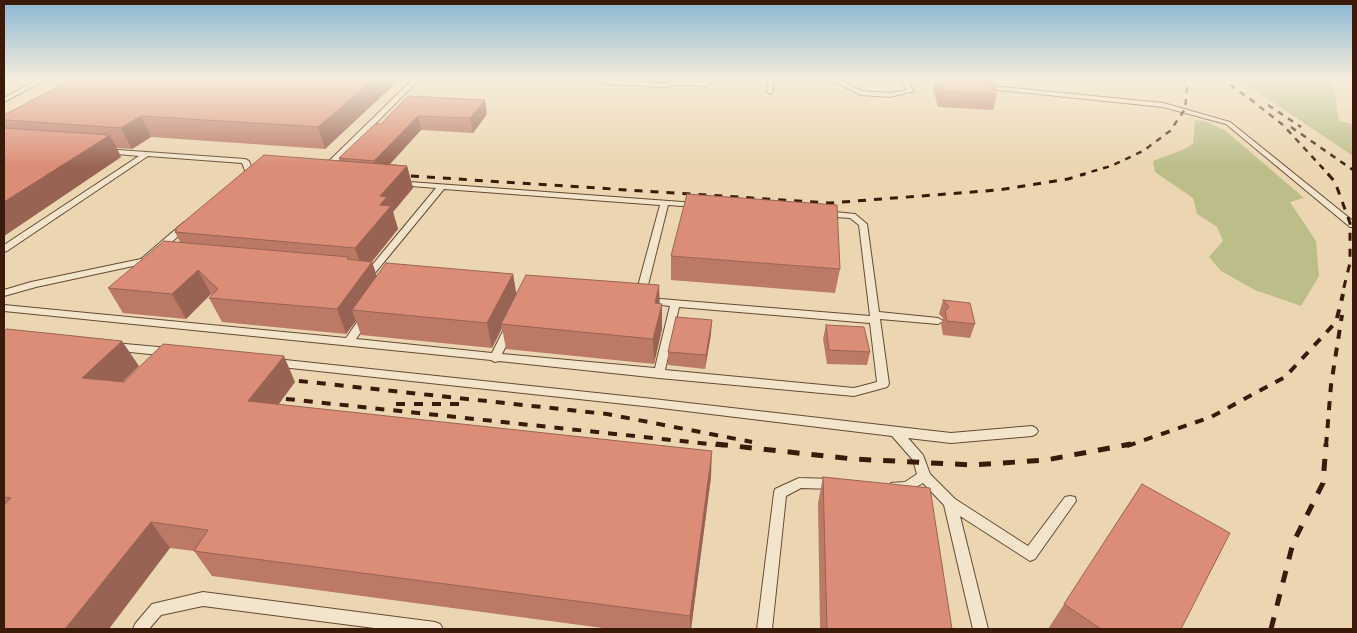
<!DOCTYPE html>
<style>
body{margin:0}
#map{position:relative;width:1357px;height:633px;overflow:hidden;background:#ecd6b1;font-family:"EB Garamond",serif}
canvas{display:block}
.frame{position:absolute;inset:0;border:5px solid #3a1b0a;pointer-events:none}
</style>
<div id="map">
<canvas width="1357" height="633"></canvas>
<div class="frame"></div>
</div>
<script>
const context = document.querySelector('canvas').getContext('2d');
context.lineJoin = 'round';
function fill(path, color) { context.fillStyle = color; context.fill(path, 'evenodd'); }
const toPath = rows => new Path2D(rows.map(r => 'M' + r).join(''));
function stroke(path, color, width, dash) { context.strokeStyle = color; context.lineWidth = width; context.lineCap = dash ? 'butt' : 'round'; context.setLineDash(dash || []); context.stroke(path); }
fill(toPath([
 [1237,78,1332,78,1339,121,1353,124,1353,156],
 [1195,120,1207,122,1226,131,1304,198,1290,202,1316,241,1319,276,1301,306,1255,290,1221,271,1209,257,1223,241,1217,227,1197,214,1193,198,1155,172,1153,161,1182,150,1193,144]
]), '#bcbd89');
const lane = toPath([
 [40,78,49,78,4,102,4,98,40,78],
 [414,78,421,78,333,166,318,165,318,161,328,162,414,78],
 [590,78,664,83,671,82,673,78,679,78,678,81,705,82,706,78,712,78,710,84,707,86,674,85,664,87,608,84,590,78],
 [768,78,774,78,773,92,770,94,767,92,768,78],
 [827,78,836,78,862,91,890,93,907,90,898,78,905,78,914,91,890,97,861,95,827,78],
 [982,85,1163,103,1230,122,1353,221,1353,227,1350,227,1226,124,1163,107,980,88,979,87,982,85],
 [104,149,245,159,249,161,252,169,263,170,264,172,260,174,246,173,242,163,148,156,7,251,4,252,4,245,139,156,107,153,103,151,104,149],
 [396,181,696,203,700,205,696,207,668,205,645,297,640,300,635,297,660,205,444,189,370,279,364,279,362,277,364,275,436,188,399,185,395,183,396,181],
 [825,211,855,214,867,224,879,312,938,318,943,321,938,324,880,319,889,384,887,387,854,396,659,378,499,361,495,362,491,360,4,311,4,305,346,338,362,315,366,314,371,317,356,339,492,353,505,327,510,324,515,327,502,354,655,368,670,306,645,303,643,301,645,299,648,298,870,316,859,225,850,218,822,216,821,214,825,211],
 [679,307,870,323,877,382,854,388,665,370,679,307],
 [186,222,190,225,189,227,147,263,36,287,4,296,4,290,31,282,141,259,183,223,186,222],
 [114,343,169,348,174,352,169,356,110,350,109,347,114,343],
 [276,359,653,399,951,433,1032,426,1036,428,1038,431,1036,434,1032,436,951,443,908,438,923,455,930,474,955,499,1028,546,1065,497,1070,496,1075,497,1076,501,1035,559,1030,561,960,516,988,629,973,629,944,505,923,483,907,492,891,491,890,487,891,483,905,482,917,474,913,460,892,436,653,407,272,366,271,363,272,360,276,359],
 [799,478,834,479,838,480,840,484,838,488,834,489,801,488,786,496,772,629,757,629,774,493,775,489,799,478],
 [203,592,435,622,440,624,443,629,382,629,203,606,161,615,149,629,133,629,135,624,152,604,203,592]
]);
stroke(lane, '#664a34', 2);
fill(lane, '#f3e4cc');
stroke(toPath([
 [1220,78,1256,103],
 [1250,99,1283,125,1329,175],
 [1268,105,1301,127],
 [1291,127,1353,170],
 [395,175,399,175],
 [1080,175,1111,166,1143,151,1170,131,1185,109,1187,87,1183,78]
]), '#3a1b0a', 2.5, [6, 6]);
stroke(toPath([
 [1328,174,1335,182,1350,223,1350,263,1342,295],
 [395,175,830,203,998,190,1068,179,1085,174]
]), '#3a1b0a', 3, [8, 8]);
stroke(toPath([
 [281,379,607,414,752,442],
 [268,397,728,446],
 [396,404,461,404],
 [1127,446,1211,417,1285,377,1336,322,1343,294],
 [1326,446,1331,385,1342,315]
]), '#3a1b0a', 4, [9, 9]);
stroke(toPath([
 [716,444,853,459,973,465,1046,460,1131,444],
 [1271,629,1293,543,1323,483,1326,444]
]), '#3a1b0a', 5, [12, 12]);
fill(toPath([
 [401,78,325,149,151,137,132,149,117,148,121,157,4,236,4,115],
 [724,78,749,78,748,83,724,82],
 [936,78,990,78,997,94,993,110,938,107,933,89],
 [408,96,487,114,473,133,421,130,390,164,407,166,413,188,393,212,398,229,372,262,377,276,513,274,516,294,662,304,662,329,654,364,506,349,502,328,492,348,361,335,356,321,346,334,222,322,209,298,212,295,211,294,186,319,123,313,108,288,180,242,175,232,175,231,174,230,340,161,339,158,381,124],
 [671,256,840,269,835,293,671,280],
 [943,300,975,324,970,338,943,335,941,324,943,318,939,314],
 [826,325,870,352,867,365,827,364,823,339],
 [4,331,139,366,122,382,295,382,279,404,711,477,691,629,610,629,212,576,194,551,170,548,4,629],
 [711,334,705,369,668,365,668,352],
 [823,477,952,629,820,629,818,503],
 [1142,484,1181,629,1048,629]
]), '#bc7966');
fill(toPath([
 [375,78,401,78,325,149,318,127],
 [485,100,487,114,473,133,470,118],
 [141,116,151,137,132,149,121,128],
 [418,116,421,130,379,176,374,161],
 [110,135,121,157,4,236,4,202],
 [407,166,413,188,393,212,398,229,363,272,355,248,380,205,380,196],
 [372,262,380,286,352,310,356,321,346,334,337,309],
 [198,270,211,294,186,319,172,294],
 [513,274,517,298,501,324,502,328,492,348,487,323],
 [659,285,660,310,655,303],
 [662,304,662,329,654,364,653,339],
 [712,320,711,334,705,369,706,355],
 [122,341,139,366,101,404,82,378],
 [284,356,295,382,262,426,248,401],
 [712,451,711,477,691,629,690,629,690,616],
 [151,522,170,548,109,629,65,629]
]), '#996353');
const building = toPath([
 [75,78,375,78,318,127,141,116,121,128,4,120,4,115,75,78],
 [938,78,990,78,997,94,942,91,938,78],
 [408,96,485,100,470,118,418,116,374,161,339,158,375,124,381,124,408,96],
 [4,128,110,135,4,202,4,128],
 [264,155,407,166,380,196,387,197,380,205,391,206,355,248,175,232,177,230,174,230,264,155],
 [687,194,837,205,840,269,671,256,687,194],
 [164,241,349,257,347,259,372,262,337,309,209,298,218,289,198,270,172,294,108,288,164,241],
 [386,263,513,274,487,323,352,310,386,263],
 [526,275,659,285,655,303,662,304,653,339,501,324,526,275],
 [943,300,970,303,975,324,947,321,945,311,949,307,943,300],
 [676,317,712,320,706,355,668,352,676,317],
 [826,325,864,327,870,352,829,350,826,325],
 [7,329,122,341,82,378,124,382,163,344,284,356,248,401,712,451,690,616,194,551,208,530,151,522,65,629,4,629,4,505,11,498,4,497,4,331,7,329],
 [823,477,930,488,952,629,827,629,823,477],
 [1142,484,1230,533,1181,629,1101,629,1064,604,1142,484]
]);
fill(building, '#db8d77');
stroke(building, '#996353', 1);
const sky = context.createLinearGradient(0, 0, 0, 167);
sky.addColorStop(0, '#88b6d2');
sky.addColorStop(0.47, '#f6eddc');
sky.addColorStop(1, '#f6eddc00');
context.fillStyle = sky;
context.fillRect(0, 0, 1357, 167);
</script>
